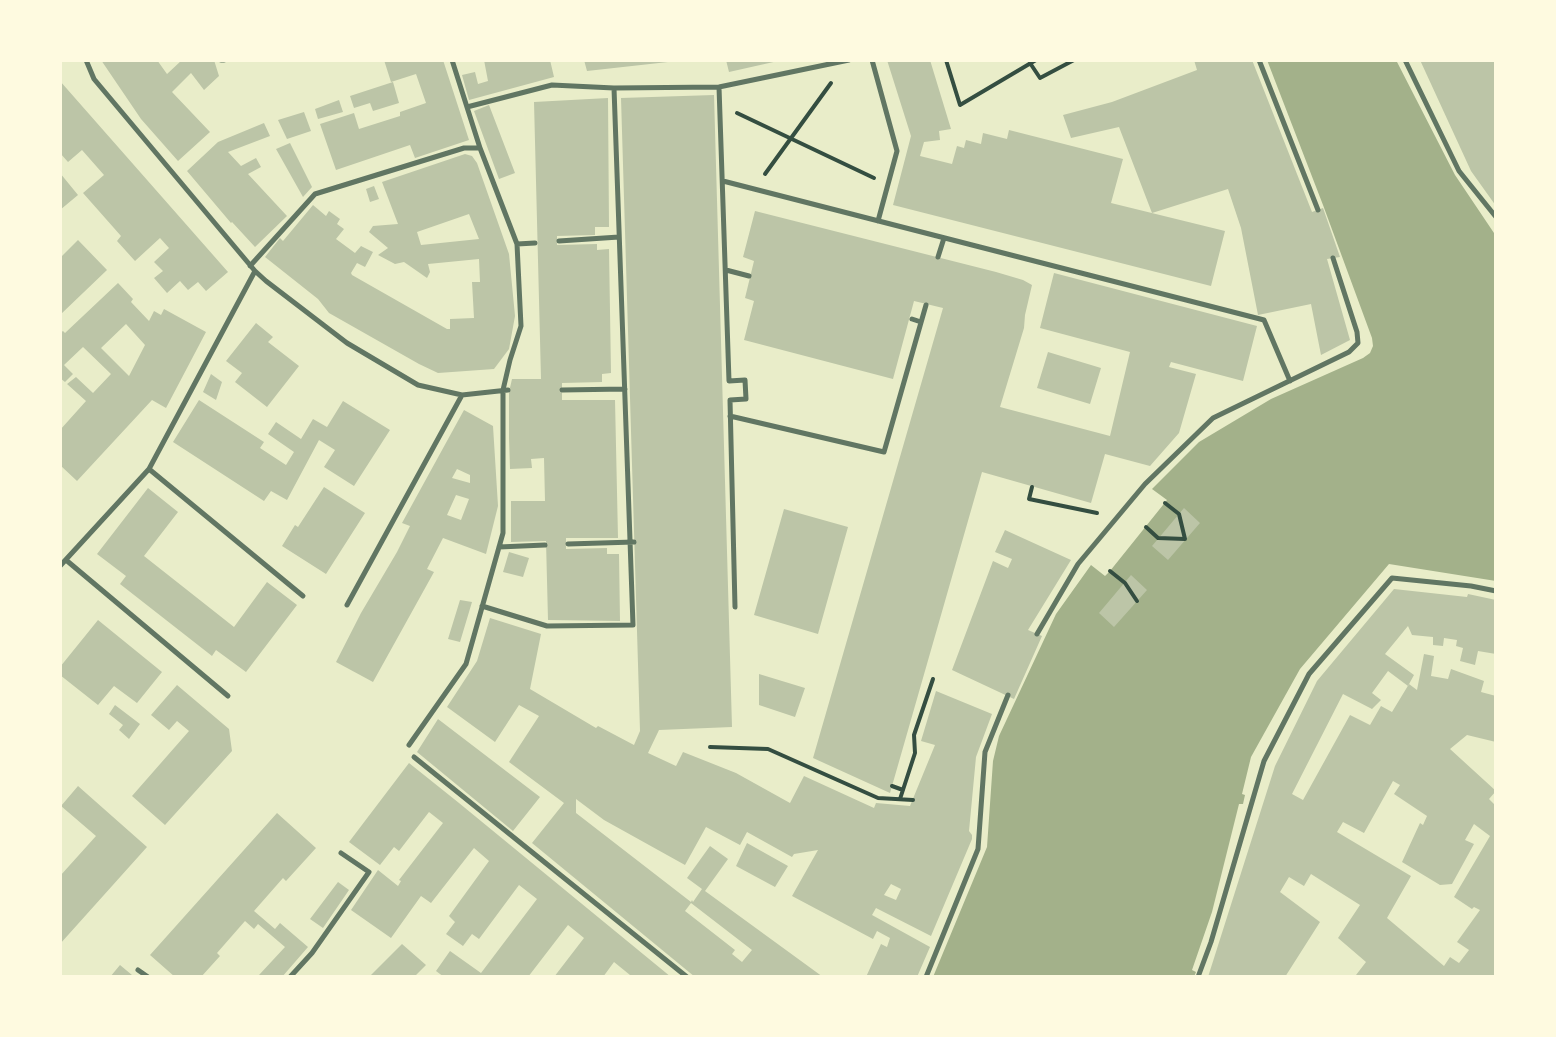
<!DOCTYPE html>
<style>
body{margin:0}
#map{position:relative;width:1556px;height:1037px;overflow:hidden;background:#e9edc9;font-family:"Varela Round",sans-serif}
canvas{display:block}
.frame{position:absolute;inset:0;border:62px solid #fefae0;pointer-events:none}
</style>
<div id="map">
<canvas width="1556" height="1037"></canvas>
<div class="frame"></div>
</div>
<script>
const context = document.querySelector('canvas').getContext('2d');
context.lineJoin = 'round';
function fill(path, color) { context.fillStyle = color; context.fill(path, 'evenodd'); }
const toPath = rows => new Path2D(rows.map(r => 'M' + r).join(''));
function stroke(path, color, width, dash) { context.strokeStyle = color; context.lineWidth = width; context.lineCap = dash ? 'butt' : 'round'; context.setLineDash(dash || []); context.stroke(path); }
fill(toPath([
 [1267,60,1396,60,1455,175,1496,236,1496,581,1389,564,1300,669,1251,757,1242,794,1245,795,1243,804,1239,804,1212,912,1192,970,1196,972,1194,977,933,977,987,847,993,761,999,736,1056,614,1091,565,1105,576,1110,571,1167,500,1152,489,1199,442,1271,399,1363,358,1370,353,1373,346,1372,338,1323,205]
]), '#a3b18a');
fill(toPath([
 [101,60,157,60,167,74,182,60,214,60,219,76,204,90,191,73,172,92,210,132,178,161,141,119],
 [384,60,443,60,469,140,415,158,410,145,336,170,320,124,354,113,359,129,400,116,400,112,426,103,416,74,391,82],
 [484,60,550,60,554,77,469,100,462,75,475,72,478,84,488,81],
 [584,60,668,60,668,62,587,71],
 [726,60,778,60,778,61,729,72],
 [887,60,930,60,951,129,939,131,940,140,924,142,920,156,952,164,957,146,964,148,966,140,981,144,983,133,1007,139,1009,130,1123,159,1111,203,1225,231,1211,286,893,205,911,136],
 [1194,60,1252,60,1312,212,1323,208,1340,257,1327,259,1350,340,1321,355,1311,304,1258,315,1241,228,1228,189,1152,213,1119,127,1071,138,1063,115,1112,102,1197,70],
 [1420,60,1496,60,1496,206,1471,171],
 [60,81,228,272,206,291,198,282,188,290,180,281,167,293,154,278,163,271,154,262,169,248,160,238,135,261,117,241,121,236,83,193,104,175,82,150,68,162,60,153],
 [393,82,399,103,373,111,370,103,354,108,350,96],
 [714,95,732,727,659,730,648,753,676,766,683,752,736,773,790,803,804,776,874,808,876,803,910,806,935,745,921,741,936,691,992,714,976,757,969,831,972,835,972,839,931,936,876,908,872,915,930,947,917,977,866,977,881,944,887,947,890,938,877,931,873,939,792,896,818,850,794,854,792,857,747,832,740,845,706,827,685,865,604,820,576,799,576,813,691,902,692,900,693,902,702,889,687,878,710,846,728,859,705,891,823,977,695,977,532,843,564,803,509,762,539,716,519,705,495,742,447,707,477,661,490,618,541,634,530,689,596,728,598,726,634,745,640,731,621,98],
 [891,884,901,889,896,900,884,895],
 [691,903,752,950,742,962,732,954,735,950,685,911],
 [608,98,609,227,595,227,595,235,557,236,557,245,597,244,597,250,609,249,611,373,602,374,602,382,562,383,562,400,615,400,618,538,566,538,566,549,607,548,607,554,619,554,620,621,548,620,546,541,511,542,511,501,545,501,544,458,531,459,532,468,510,469,509,438,509,392,512,379,541,379,534,102],
 [339,100,343,112,318,119,315,109],
 [489,105,515,173,499,179,474,111],
 [304,112,311,131,287,139,278,120],
 [264,123,270,136,228,152,241,166,256,158,261,167,248,174,287,216,255,247,232,222,231,223,187,171,218,142],
 [290,143,312,187,303,197,276,149],
 [465,154,472,156,477,163,509,254,515,316,509,349,494,369,438,373,419,364,329,313,318,299,265,257,280,238,283,241,313,205,326,216,329,211,340,219,337,224,344,229,336,239,355,253,361,246,373,252,365,267,357,263,351,273,352,275,447,329,450,329,450,319,474,318,472,282,480,282,479,259,428,264,430,272,427,278,404,262,395,264,378,255,388,248,369,232,373,226,398,224,382,182],
 [469,214,479,239,421,245,417,232],
 [60,173,78,195,60,210],
 [374,186,379,199,370,202,366,189],
 [755,211,996,272,1023,280,1032,285,1025,315,1024,328,1000,407,1110,436,1130,352,1040,328,1054,273,1257,326,1243,381,1171,362,1169,367,1196,374,1179,433,1150,466,1105,454,1091,503,982,472,890,793,813,758,943,308,914,301,893,379,744,340,754,301,745,298,754,261,743,257],
 [78,240,107,270,60,315,60,258],
 [118,283,133,299,131,302,149,321,154,311,161,315,164,309,206,332,166,408,152,400,77,481,60,465,60,430,86,401,67,384,76,377,93,393,111,374,83,347,64,365,73,374,65,382,60,378,60,333,63,331,65,333],
 [126,324,145,345,129,376,101,348],
 [256,323,273,337,268,342,299,366,267,407,235,382,242,373,226,361],
 [1048,352,1101,368,1090,404,1037,388],
 [211,374,222,382,216,400,203,392],
 [199,400,264,442,260,448,286,465,294,452,268,434,276,422,301,439,313,419,327,427,343,401,390,430,354,486,324,467,335,450,319,440,287,500,271,491,264,501,173,442],
 [464,410,493,426,498,506,486,554,443,538,427,569,434,572,373,682,336,662,361,613,397,552,410,526,402,523],
 [457,469,470,475,470,483,452,478],
 [456,495,469,499,461,520,447,515],
 [324,487,365,513,326,574,282,546,295,525,298,527],
 [148,488,178,512,144,556,234,627,267,582,297,605,246,672,216,650,212,656,120,584,126,576,97,554],
 [1184,508,1200,523,1168,560,1152,546],
 [784,509,848,527,818,634,754,615],
 [1005,530,1071,560,1028,630,1042,636,1014,699,952,670,993,561,1008,568,1012,559,995,552],
 [509,552,529,558,523,577,503,572],
 [1131,575,1147,590,1114,627,1099,613],
 [1394,589,1467,597,1468,594,1496,600,1496,654,1478,651,1475,665,1460,661,1463,648,1456,646,1457,640,1444,638,1443,646,1433,645,1433,637,1412,635,1408,626,1385,654,1414,675,1408,686,1388,671,1372,693,1381,700,1372,709,1343,694,1292,794,1303,800,1350,715,1370,725,1381,706,1392,712,1409,684,1417,690,1424,654,1434,656,1431,676,1448,679,1451,669,1484,681,1481,692,1496,696,1496,742,1467,735,1450,749,1496,791,1489,799,1496,806,1496,977,1359,977,1356,975,1366,962,1338,938,1360,905,1311,874,1304,886,1289,877,1280,892,1320,922,1285,977,1208,977,1275,766,1317,681],
 [1393,781,1400,785,1394,794,1427,816,1423,825,1420,823,1402,862,1440,885,1452,884,1474,844,1465,840,1474,824,1490,836,1454,897,1472,909,1474,907,1480,910,1457,942,1469,950,1459,963,1450,957,1444,966,1387,918,1411,876,1337,832,1343,822,1364,833],
 [460,600,472,602,460,642,448,639],
 [98,620,162,672,137,703,114,686,98,705,60,675,60,667],
 [759,674,805,688,795,717,759,705],
 [177,685,229,729,232,751,165,825,132,796,189,731,177,721,169,730,151,715],
 [115,705,140,724,129,739,119,730,123,725,109,714],
 [438,719,540,797,513,831,417,752],
 [409,763,459,803,671,977,629,977,630,975,614,962,603,977,554,977,584,938,568,925,528,977,444,977,436,971,450,951,481,973,537,899,519,885,479,939,472,934,463,946,446,934,455,922,449,916,489,861,474,848,431,903,421,896,391,938,351,910,378,870,398,886,401,881,399,880,443,823,429,812,399,851,394,847,380,865,349,842],
 [78,786,147,847,60,944,60,876,96,836,61,806],
 [277,813,316,848,286,881,283,878,254,911,275,929,280,923,308,947,282,977,260,977,259,975,285,947,258,924,254,929,245,921,217,953,220,956,201,977,175,977,150,955],
 [747,843,788,866,775,887,736,866],
 [338,882,349,890,323,928,310,919],
 [402,944,426,965,414,977,369,977],
 [120,965,132,975,135,977,110,977]
]), '#bcc5a7');
stroke(toPath([
 [946,60,960,105,1036,60],
 [1030,63,1040,78,1074,60],
 [737,113,874,178],
 [765,174,831,83],
 [1032,487,1029,499,1097,513],
 [1146,527,1158,538,1185,539,1179,514,1165,503],
 [1110,571,1125,583,1137,601],
 [710,747,768,749,878,798,913,800],
 [892,786,903,790],
 [900,799,915,753,914,735,933,679]
]), '#344e41', 4);
stroke(toPath([
 [86,60,94,79,255,271,266,281,347,343,418,385,462,395,508,390],
 [221,60,224,60],
 [872,60,897,151,878,221],
 [1259,60,1318,210],
 [1405,60,1459,171,1496,217],
 [719,87,729,381,745,380,746,399,730,400,735,607],
 [467,107,552,85,614,88,719,87,849,60],
 [723,181,1264,320,1290,381],
 [559,241,619,237],
 [517,244,535,243],
 [938,257,944,238],
 [250,266,315,194,464,148,480,148],
 [726,270,749,276],
 [912,319,921,322],
 [562,390,625,389],
 [730,416,884,452,926,305],
 [149,469,303,596],
 [568,544,634,542],
 [499,547,545,545],
 [66,560,228,696],
 [60,566,149,469,255,271],
 [347,605,462,395],
 [482,606,547,626,633,625,614,88],
 [1037,634,1078,564,1145,484,1213,418,1349,352,1358,343,1357,332,1333,258],
 [409,745,466,664,503,533,503,390,510,360,521,326,517,244,480,148,452,60],
 [414,757,687,977],
 [138,970,148,977],
 [290,977,312,953,369,872,341,853],
 [926,977,978,849,985,752,1008,695],
 [1198,977,1211,942,1264,761,1309,674,1392,578,1471,586,1496,591]
]), '#617663', 5);
</script>
